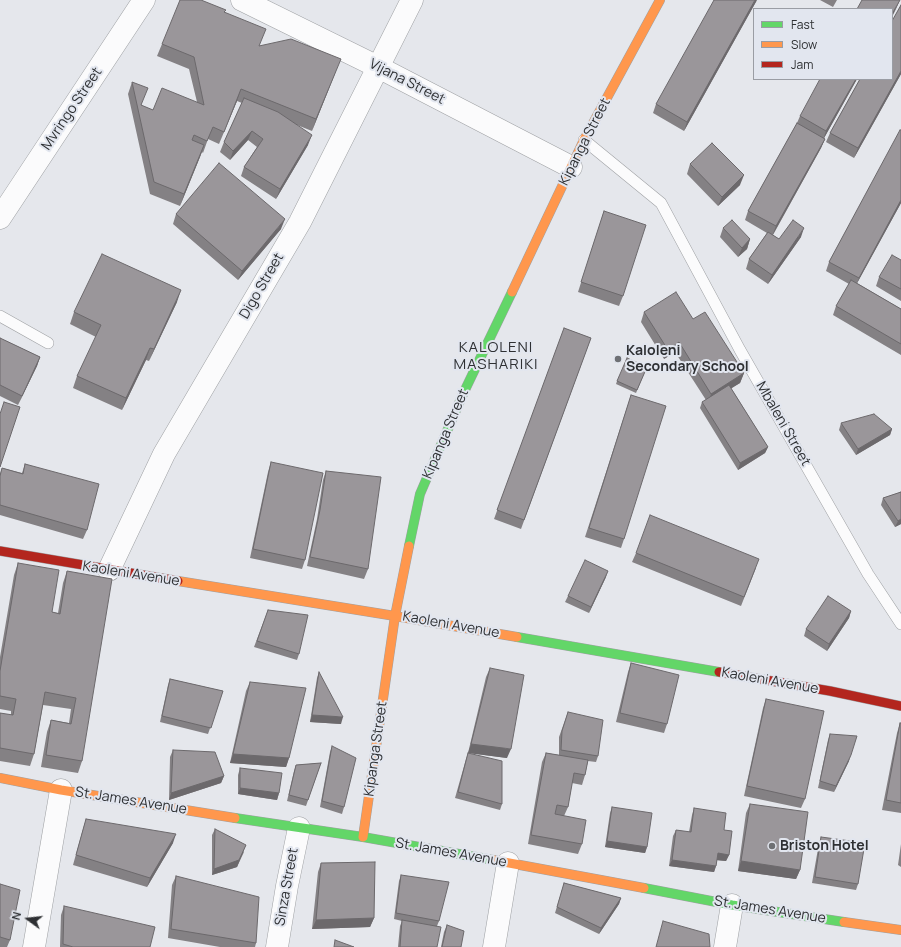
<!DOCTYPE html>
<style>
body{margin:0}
#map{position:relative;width:901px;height:947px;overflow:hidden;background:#e5e7ec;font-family:Manrope,sans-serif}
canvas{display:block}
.legend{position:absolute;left:753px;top:8px;width:140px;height:72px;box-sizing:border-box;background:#e2e6ef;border:1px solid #9a9da4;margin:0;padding:5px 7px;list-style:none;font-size:12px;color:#2e3033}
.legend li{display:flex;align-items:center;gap:8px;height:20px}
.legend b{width:20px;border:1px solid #9a9da4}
.north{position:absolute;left:8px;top:899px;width:40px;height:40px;-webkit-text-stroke:3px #e2e6ef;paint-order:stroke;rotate:285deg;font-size:11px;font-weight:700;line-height:16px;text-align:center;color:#2e3033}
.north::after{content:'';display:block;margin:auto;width:14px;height:18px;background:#2e3033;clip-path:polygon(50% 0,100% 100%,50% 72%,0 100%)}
</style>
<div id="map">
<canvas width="901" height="947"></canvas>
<ul class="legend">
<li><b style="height:5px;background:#63d668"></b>Fast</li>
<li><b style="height:5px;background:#ff974d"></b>Slow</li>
<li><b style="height:5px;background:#b3261e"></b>Jam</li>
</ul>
<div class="north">N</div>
</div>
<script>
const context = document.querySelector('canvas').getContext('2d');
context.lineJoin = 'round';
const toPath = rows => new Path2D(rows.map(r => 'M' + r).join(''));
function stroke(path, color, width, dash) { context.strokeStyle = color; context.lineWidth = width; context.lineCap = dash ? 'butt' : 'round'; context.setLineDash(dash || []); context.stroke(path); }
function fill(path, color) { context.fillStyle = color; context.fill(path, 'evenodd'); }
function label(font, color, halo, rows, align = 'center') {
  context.font = font + ' Manrope,sans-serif'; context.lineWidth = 4; context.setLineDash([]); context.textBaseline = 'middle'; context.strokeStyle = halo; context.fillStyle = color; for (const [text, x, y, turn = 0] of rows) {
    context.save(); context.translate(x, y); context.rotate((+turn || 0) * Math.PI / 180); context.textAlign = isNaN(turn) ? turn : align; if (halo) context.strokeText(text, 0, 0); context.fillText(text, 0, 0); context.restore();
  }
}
const lane = toPath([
 [584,140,661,203,740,350,868,574,901,624],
 [0,316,48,343]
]);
const street = toPath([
 [242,0,378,67,571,167],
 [0,218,144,0],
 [109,570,164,454,300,222,412,0],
 [34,947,61,790],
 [277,947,287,886,299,828],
 [494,947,508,863],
 [725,947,732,905]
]);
const fast = toPath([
 [409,546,420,494,463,394,512,292],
 [517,637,719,672],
 [235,818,363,837,493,860],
 [644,888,732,905,844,922]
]);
const slow = toPath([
 [512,292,584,140,660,0],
 [178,581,395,616,517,637],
 [0,778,61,790,235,818],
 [363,837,395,616,409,546],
 [493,860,644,888],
 [844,922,901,930]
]);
const jam = toPath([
 [0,551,178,581],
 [719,672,830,691,901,706]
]);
stroke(lane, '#9ea0a3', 12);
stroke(street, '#9ea0a3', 23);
stroke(fast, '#9ea0a3', 10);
stroke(slow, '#9ea0a3', 10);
stroke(jam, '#9ea0a3', 10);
stroke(lane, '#fbfbfc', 11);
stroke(street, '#fbfbfc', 22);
stroke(fast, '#63d668', 9);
stroke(slow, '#ff974d', 9);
stroke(jam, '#b3261e', 9);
fill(toPath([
 [757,0,684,131,653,113,656,104],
 [820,0,837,0,833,7],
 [901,5,901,74,854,158,826,142,830,133],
 [225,12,259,46,336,71,312,131,297,125,308,145,276,199,241,176,244,167,257,147,248,140,230,160,220,152,224,142,242,103,237,101,219,144,208,139,203,153,202,152,180,206,150,194,128,94,132,82,142,106,153,110,197,102,189,69,157,56,162,44],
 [857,79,824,138,825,139,821,148,773,235,779,239,801,237,768,284,746,269,749,259,767,233,745,220,748,211,797,123,800,116],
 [901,130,901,203,857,283,901,309,901,355,833,315,836,306,849,284,826,271,829,262],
 [690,164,740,185,718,206,687,174],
 [604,211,623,296,619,306,578,292],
 [176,214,281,229,238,280,173,224],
 [723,228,750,239,747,249,738,257,720,237],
 [901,260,901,301,876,286,879,277],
 [177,302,149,361,146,360,122,410,73,388,77,376,96,337,70,324,74,312],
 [644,312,693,319,744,373,740,383,731,388,768,447,765,453,738,470,700,408,702,402,706,400,675,352,664,359,641,322],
 [564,328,591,338,521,529,494,519],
 [0,338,40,357,37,366,18,405,0,396],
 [647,367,636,393,616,384,617,381],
 [631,395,624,539,621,548,585,537],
 [841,423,892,429,890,435,856,455,839,430],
 [271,462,305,560,302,569,250,558,268,472],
 [25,464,87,530,83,539,0,515,0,474,2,468,22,473],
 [326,471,368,569,364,579,307,566,317,519,323,480],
 [901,492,901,524,895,527,881,505,883,498],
 [636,553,756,568,741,606,632,562],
 [18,563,52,612,58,613,63,583,67,571,82,761,78,773,41,767,47,732,51,720,69,723,71,709,43,705,34,754,30,766,0,761,0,713,11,715,11,711,0,709,0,657,14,575],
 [606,577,589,613,565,602,568,596],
 [268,610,299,654,297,660,254,647],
 [851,611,849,618,827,651,804,636,806,629],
 [631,663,667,724,664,733,616,722,628,672],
 [490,668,507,758,469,753,502,804,500,810,455,798,466,759,468,753,486,677],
 [319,672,341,724,310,722,317,678],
 [170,679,223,691,208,734,160,722,168,685],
 [250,682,289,758,286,767,230,763,246,691],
 [766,699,805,799,801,808,744,796,763,708],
 [568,712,598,756,596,762,588,761,585,775,582,785,572,783,568,807,564,816,582,844,578,854,528,844,542,762,546,753,559,755,559,737],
 [900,723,901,723,901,813,882,810,897,733],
 [830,734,849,761,834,792,818,788,828,740],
 [332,746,344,807,342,814,320,807,330,752],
 [173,750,224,776,221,783,169,800,170,757],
 [321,763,306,806,287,801,294,771,296,765],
 [240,768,279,793,277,800,238,794,238,775],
 [750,804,800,870,796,879,738,871,746,813],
 [612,807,647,847,645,853,605,847,610,813],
 [694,808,724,830,729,855,726,861,717,860,716,866,714,872,669,866,673,836,676,830,689,832,692,815],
 [86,819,173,843,147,887,73,865,83,829],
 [215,829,244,852,237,867,212,875,212,835],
 [821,837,858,884,856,890,812,883,819,843],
 [901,844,901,867,898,865],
 [321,863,374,918,370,927,312,929,318,872],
 [401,875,439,921,437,926,437,947,398,947,400,926,402,921,394,919,399,881],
 [176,876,256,943,255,947,220,947,168,938,172,885],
 [564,883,621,898,619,904,599,934,555,913],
 [0,884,10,940,7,947,0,947],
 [64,906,150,947,60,947,61,915],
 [447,925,461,947,441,947,444,932]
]), '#848184');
fill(toPath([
 [755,0,757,0,684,131,687,122],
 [900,0,896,9,892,17,892,14],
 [341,59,336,71,312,131,316,119],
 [901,71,901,74,854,158,858,148],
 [856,79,857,79,823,140,826,131],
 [241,89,237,101,219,144,224,132],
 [252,131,248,140,230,160,233,151],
 [312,135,308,145,276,199,280,189],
 [825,139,821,148,772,236,776,226],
 [204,145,200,157,180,206,184,194],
 [744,175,740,185,718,206,722,197],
 [901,200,901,203,855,287,859,278],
 [285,219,281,229,238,280,242,271],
 [804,228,801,237,768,284,772,275],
 [750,239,747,249,738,257,742,248],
 [181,290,177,302,149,361,154,349],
 [679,342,675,352,664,359,668,350],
 [150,348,146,360,122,410,126,398],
 [40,357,37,366,18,405,22,396],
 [744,373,740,383,708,403,711,394],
 [892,429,890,435,856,455,858,449],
 [768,447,765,453,738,470,740,463],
 [901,519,901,524,895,527,898,521],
 [608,571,606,577,589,613,591,607],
 [851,611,849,618,827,651,829,644],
 [312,715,343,717,341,724,310,722],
 [471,744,511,749,507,758,468,753],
 [233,754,289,758,286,767,230,763],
 [851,755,849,761,834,792,836,786],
 [224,776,221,783,169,800,171,793],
 [240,788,279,793,277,800,238,794],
 [176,834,173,843,147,887,150,878],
 [607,841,647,847,645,853,605,847],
 [246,845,237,867,212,875,214,869],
 [718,853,729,855,726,861,715,860],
 [672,860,716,866,714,872,669,866],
 [741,861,800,870,796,879,738,871],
 [621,898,619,904,599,934,601,928],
 [374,918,370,927,312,929,316,920]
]), '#6c696c');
const building = toPath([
 [180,0,201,0,226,10,224,12,266,29,259,46,291,39,341,59,316,119,241,89,224,132,213,127,207,141,194,135,192,140,204,145,184,194,154,182,132,82,148,88,141,105,153,110,162,88,204,105,194,57,162,44,180,0],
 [714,0,755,0,687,122,656,104,714,0],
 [862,0,900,0,892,14,892,9,857,9,862,0],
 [901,5,901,71,858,148,830,133,860,79,892,79,892,21,901,5],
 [820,79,856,79,826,131,800,116,820,79],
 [244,98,278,112,312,135,280,189,244,167,263,139,252,131,233,151,224,142,244,98],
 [797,123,825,139,776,226,748,211,797,123],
 [900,130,901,130,901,200,859,278,829,262,900,130],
 [712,143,744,175,722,197,690,164,712,143],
 [219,163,285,219,242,271,176,214,219,163],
 [604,211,646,225,623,296,581,282,604,211],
 [732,220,750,239,742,248,723,228,732,220],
 [793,220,804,228,772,275,749,259,768,232,779,239,793,220],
 [102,254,181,290,154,349,150,348,126,398,77,376,101,325,74,312,102,254],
 [892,255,901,260,901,289,879,277,892,255],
 [851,280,901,309,901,344,836,306,851,280],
 [676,292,693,319,705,312,744,373,711,394,679,342,668,350,644,312,676,292],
 [564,328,591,338,524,520,497,510,564,328],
 [0,338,40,357,22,396,0,385,0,338],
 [627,358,647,367,637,390,617,381,627,358],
 [729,385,768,447,740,463,702,402,729,385],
 [631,395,666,406,624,539,589,528,631,395],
 [4,402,20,407,0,467,0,414,4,402],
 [874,414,892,429,858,449,841,423,874,414],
 [271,462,323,473,305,560,253,549,271,462],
 [25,464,99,484,87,530,0,505,0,476,2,468,23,474,25,464],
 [326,471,381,477,368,569,310,557,320,510,326,471],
 [901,492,901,519,898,521,883,498,901,492],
 [650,515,759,559,744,597,636,553,650,515],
 [585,560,608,571,591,607,568,596,585,560],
 [18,563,59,570,52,612,60,614,67,571,112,579,82,761,46,755,51,720,71,724,76,698,45,692,34,754,0,748,0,713,13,715,16,699,0,696,0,671,18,563],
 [828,596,851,611,829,644,806,629,828,596],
 [268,610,308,615,299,654,257,641,268,610],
 [631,663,679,675,667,724,620,713,631,663],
 [490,668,524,675,511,749,471,744,490,668],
 [319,672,343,717,312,715,319,672],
 [170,679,223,691,211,728,162,716,170,679],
 [250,682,306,688,289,758,233,754,250,682],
 [766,699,824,711,805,799,747,786,766,699],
 [568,712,603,720,598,756,561,750,562,731,568,712],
 [900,723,901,723,901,803,886,800,900,723],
 [830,734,857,736,851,755,836,786,820,781,830,734],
 [332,746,356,758,344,807,322,801,332,746],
 [173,750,215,752,224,776,171,793,173,750],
 [468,753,502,761,502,804,458,792,468,753],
 [546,753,588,760,585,775,574,773,568,807,557,805,555,814,586,820,582,844,531,835,546,753],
 [321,763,308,800,289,795,296,765,321,763],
 [240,768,282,773,279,793,240,788,240,768],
 [750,804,808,812,800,870,741,861,750,804],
 [612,807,652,813,647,847,607,841,612,807],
 [694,808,726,813,724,830,732,831,729,855,718,853,716,866,672,860,676,830,691,832,694,808],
 [86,819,176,834,150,878,76,855,86,819],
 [215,829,246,845,239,860,214,869,215,829],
 [821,837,865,843,858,884,815,877,821,837],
 [375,862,374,918,316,920,321,863,375,862],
 [401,875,449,882,439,921,396,913,401,875],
 [176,876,259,897,256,943,171,929,176,876],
 [564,883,621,898,601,928,557,907,564,883],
 [0,884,20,890,10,940,0,937,0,884],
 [64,906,155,927,150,947,73,947,63,944,64,906],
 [402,920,441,927,437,947,400,947,402,920],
 [663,921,709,934,710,947,656,947,663,921],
 [447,925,464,931,461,947,442,947,447,925],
 [335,940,354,947,334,947,335,940]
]);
fill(building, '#9a969a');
stroke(building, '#6c696c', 1);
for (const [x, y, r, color] of [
 [618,359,4,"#6e7074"],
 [772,846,4,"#6e7074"]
]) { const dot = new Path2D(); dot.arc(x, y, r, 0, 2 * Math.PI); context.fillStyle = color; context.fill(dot); stroke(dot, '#e2e6ef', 1.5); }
label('14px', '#2e3033', '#e2e6ef', [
 ["Vijana Street",407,82,27],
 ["Mvringo Street",72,109,-56],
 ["Kipanga Street",585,142,-63],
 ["Digo Street",262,286,-60],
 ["Mbaleni Street",783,424,60],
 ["Kipanga Street",446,434,-67],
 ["Kaoleni Avenue",131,574,9],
 ["Kaoleni Avenue",451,625,10],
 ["Kaoleni Avenue",770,681,10],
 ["Kipanga Street",376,749,-82],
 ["St. James Avenue",131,801,9],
 ["St. James Avenue",451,853,10],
 ["Sinza Street",287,887,-80],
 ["St. James Avenue",770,910,9]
]);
label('bold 14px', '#2e3033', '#e2e6ef', [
 ["Kaloleni",626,351],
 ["Secondary School",626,367],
 ["Briston Hotel",780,846]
], 'left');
context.letterSpacing = '1px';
label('15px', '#2e3033', '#e2e6ef', [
 ["KALOLENI",496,348],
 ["MASHARIKI",496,365]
]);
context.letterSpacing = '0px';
</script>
